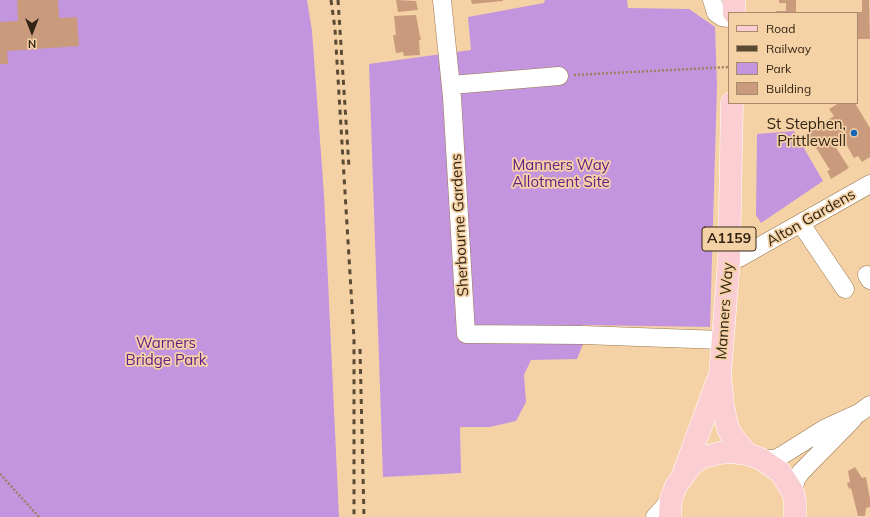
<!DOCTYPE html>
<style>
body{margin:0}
#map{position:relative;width:870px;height:517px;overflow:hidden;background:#f5d2a6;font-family:Mulish,sans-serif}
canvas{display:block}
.legend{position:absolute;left:728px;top:12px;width:130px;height:92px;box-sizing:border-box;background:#f5d2a6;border:1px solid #a78c6b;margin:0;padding:5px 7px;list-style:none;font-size:12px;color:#312413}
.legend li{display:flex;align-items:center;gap:8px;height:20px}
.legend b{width:20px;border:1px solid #a78c6b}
.north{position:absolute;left:12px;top:12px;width:40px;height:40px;-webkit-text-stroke:3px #f5d2a6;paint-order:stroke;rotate:180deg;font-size:11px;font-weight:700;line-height:16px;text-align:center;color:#312413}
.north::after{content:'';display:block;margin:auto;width:14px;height:18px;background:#312413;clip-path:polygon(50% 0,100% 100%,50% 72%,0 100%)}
</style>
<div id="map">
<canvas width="870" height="517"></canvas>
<ul class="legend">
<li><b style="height:5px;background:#fbced3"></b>Road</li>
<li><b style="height:5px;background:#5b4a33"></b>Railway</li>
<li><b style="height:11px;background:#c395df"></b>Park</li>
<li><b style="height:11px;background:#ca9a7d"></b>Building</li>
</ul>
<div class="north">N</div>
</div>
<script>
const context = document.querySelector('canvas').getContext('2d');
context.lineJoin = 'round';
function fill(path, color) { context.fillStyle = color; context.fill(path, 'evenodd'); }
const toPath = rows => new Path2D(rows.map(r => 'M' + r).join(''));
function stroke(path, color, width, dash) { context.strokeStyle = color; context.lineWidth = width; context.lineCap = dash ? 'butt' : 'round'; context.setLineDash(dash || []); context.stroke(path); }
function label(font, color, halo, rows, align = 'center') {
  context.font = font + ' Mulish,sans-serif'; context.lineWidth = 3.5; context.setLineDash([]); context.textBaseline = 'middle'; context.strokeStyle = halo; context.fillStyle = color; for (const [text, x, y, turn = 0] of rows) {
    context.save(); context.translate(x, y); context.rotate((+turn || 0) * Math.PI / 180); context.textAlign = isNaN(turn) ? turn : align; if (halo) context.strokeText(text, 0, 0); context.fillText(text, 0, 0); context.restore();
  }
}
fill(toPath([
 [0,0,307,0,312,31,324,195,339,517,0,517],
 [545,0,627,0,628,8,689,9,715,27,717,86,710,327,582,325,583,344,577,359,531,360,524,375,526,402,516,421,490,427,460,427,461,473,383,477,369,64,471,50,468,17,544,3],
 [794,131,823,181,761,223,756,215,757,134]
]), '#c395df');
fill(toPath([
 [17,0,58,0,59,18,77,17,79,46,7,51,8,64,0,64,0,22,18,21],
 [396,0,416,1,418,10,398,12],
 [471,0,503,0,503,1,472,4],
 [779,0,796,0,796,13,776,13,776,11,786,11,786,3,779,3],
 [862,0,869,0,870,39,857,39,857,12,862,12],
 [416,15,420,36,421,40,419,40,420,55,404,56,403,52,396,53,393,35,396,35,394,16],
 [839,103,855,103,870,128,870,157,862,162,858,156,854,158,842,137,833,143,849,168,831,179,827,171,830,170,807,133,834,116,829,109],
 [855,467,862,478,866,477,870,499,870,507,866,508,865,516,858,516,851,488,849,489,847,483,850,482,848,471]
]), '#ca9a7d');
const minor = toPath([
 [442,0,452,97,466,334,583,335,722,340],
 [712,0,716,13,722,17,729,18],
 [451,85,559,76],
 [801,224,845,289],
 [729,260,739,258,870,184],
 [867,275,870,280],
 [761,459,775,459,781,456,824,429,859,413,870,405],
 [793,492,796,479,801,472,853,419],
 [655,517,671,499]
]);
const major = toPath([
 [734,0,734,13],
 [732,103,729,260,720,375,723,406,728,429,735,440,747,454],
 [684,472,717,382],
 [670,517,671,499,676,486,691,465,701,458,719,453,732,452,747,454,761,459,780,472,793,492,795,501,795,517]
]);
stroke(minor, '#99784f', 19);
stroke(major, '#fff', 23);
stroke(toPath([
 [574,75,729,67],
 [0,474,39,517]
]), '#9b8262', 2.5, [2, 2]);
stroke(minor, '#fff', 18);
stroke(major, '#fbced3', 22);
stroke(toPath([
 [331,0,335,29,354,339,354,517],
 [338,0,349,167],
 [360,349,364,517]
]), '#5b4a33', 3, [5, 5]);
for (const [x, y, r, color] of [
 [854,133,4,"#1568b6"]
]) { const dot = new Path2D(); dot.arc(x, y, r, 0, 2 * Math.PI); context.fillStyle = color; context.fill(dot); stroke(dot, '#f5d2a6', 1.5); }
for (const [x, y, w] of [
 [729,239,54]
]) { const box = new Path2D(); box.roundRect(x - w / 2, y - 12, w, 24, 3); context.fillStyle = '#f5d2a6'; context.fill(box); stroke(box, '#312413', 1); }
label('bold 14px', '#312413', null, [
 ["A1159",729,239]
]);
label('15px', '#312413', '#f5d2a6', [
 ["St Stephen,",846,124],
 ["Prittlewell",846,141]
], 'right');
label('15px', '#641e85', '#f5d2a6', [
 ["Manners Way",561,165],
 ["Allotment Site",561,182],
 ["Warners",166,343],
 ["Bridge Park",166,360]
]);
label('15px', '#312413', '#f5d2a6', [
 ["Alton Gardens",811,218,-30],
 ["Sherbourne Gardens",460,225,-93],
 ["Manners Way",725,311,-86]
]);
</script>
